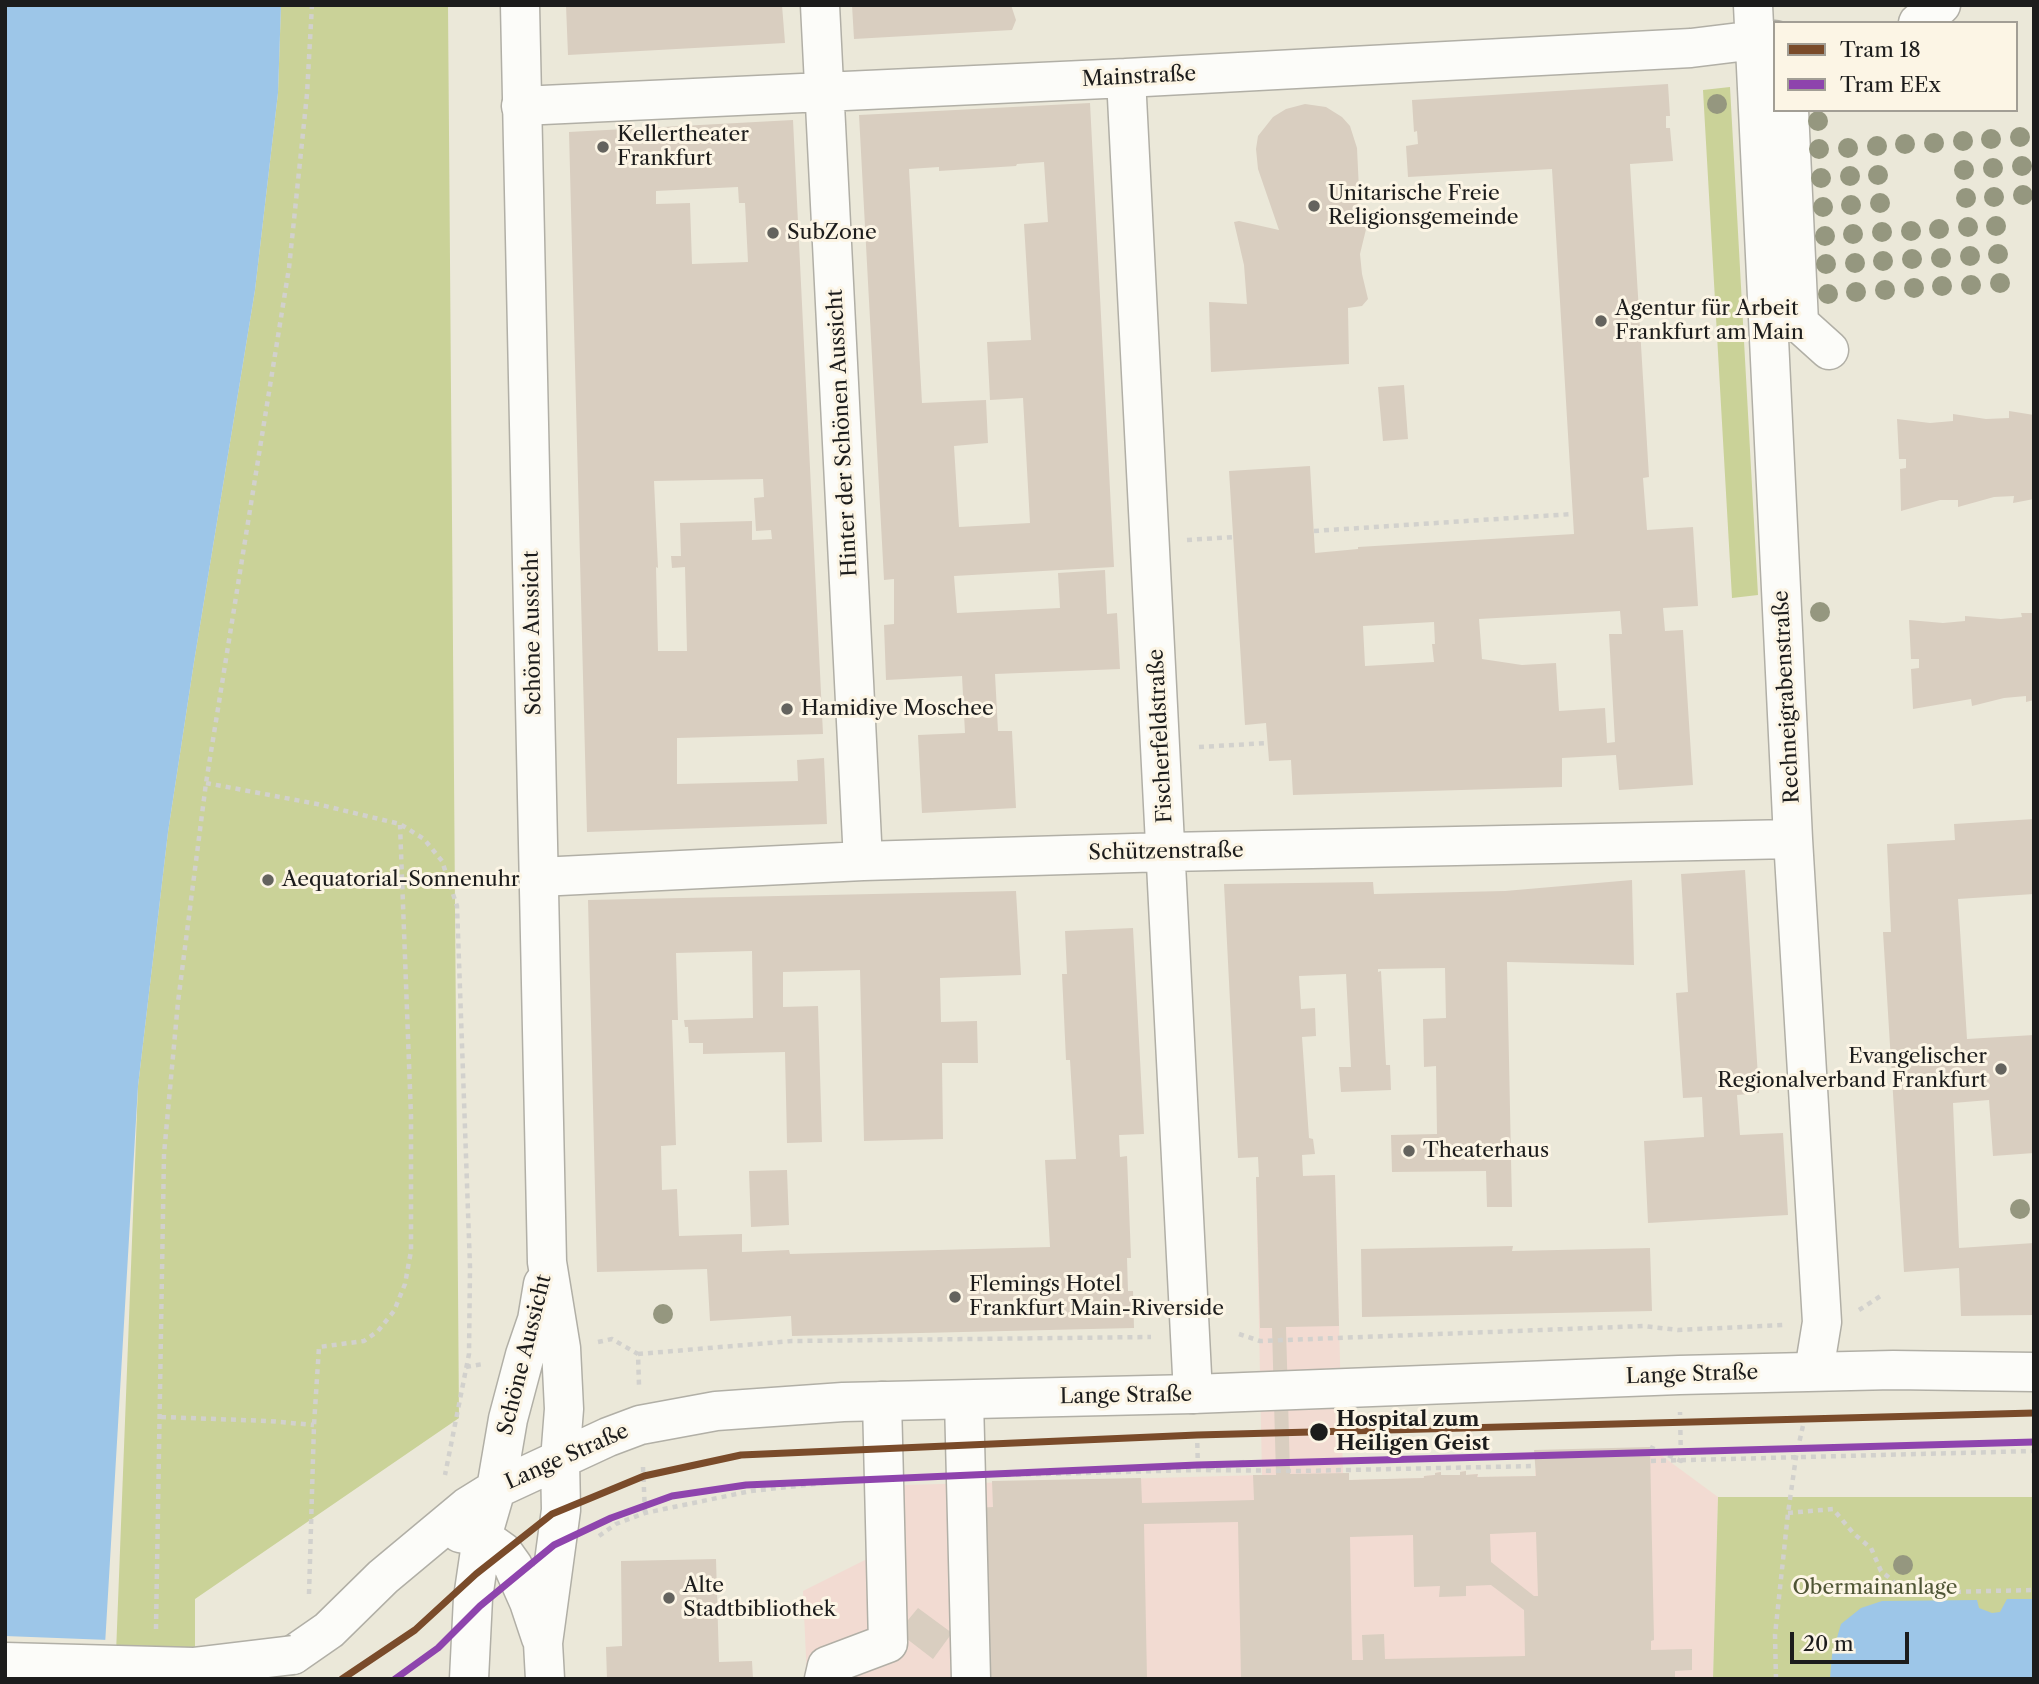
<!DOCTYPE html>
<meta charset="utf-8">
<style>
body{margin:0}
#map{position:relative;width:2039px;height:1684px;overflow:hidden;background:#ebe8d9;font-family:"Libre Caslon Text",serif}
canvas{display:block}
.frame{position:absolute;inset:0;border:7px solid #1c1c1c;pointer-events:none}
.legend{position:absolute;left:1773px;top:21px;width:245px;height:91px;box-sizing:border-box;background:#fcf5e5;border:2px solid #a29e95;margin:0;padding:9px 12px;list-style:none;font-size:21px;color:#1c1c1c}
.legend li{display:flex;align-items:center;gap:14px;height:35px}
.legend b{width:35px;border:2px solid #a29e95}
.scale{position:absolute;left:1790px;top:1632px;width:119px;height:32px;box-sizing:border-box;border:4px solid #1c1c1c;border-top:0;padding-left:9px;font-size:21px;line-height:24px;white-space:nowrap;color:#1c1c1c;-webkit-text-stroke:5px #fcf5e5;paint-order:stroke}
</style>
<div id="map">
<canvas width="2039" height="1684"></canvas>
<div class="frame"></div>
<ul class="legend">
<li><b style="height:9px;background:#7a4b2a"></b>Tram 18</li>
<li><b style="height:9px;background:#8e44ad"></b>Tram EEx</li>
</ul>
<div class="scale">20 m</div>
</div>
<script>
const context = document.querySelector('canvas').getContext('2d');
context.lineJoin = 'round';
function fill(path, color) { context.fillStyle = color; context.fill(path, 'evenodd'); }
const toPath = rows => new Path2D(rows.map(r => 'M' + r).join(''));
function stroke(path, color, width, dash) { context.strokeStyle = color; context.lineWidth = width; context.lineCap = dash ? 'butt' : 'round'; context.setLineDash(dash || []); context.stroke(path); }
function label(font, color, halo, rows, align = 'center') {
  context.font = font + ' "Libre Caslon Text",serif'; context.lineWidth = 6; context.setLineDash([]); context.textBaseline = 'middle'; context.strokeStyle = halo; context.fillStyle = color; for (const [text, x, y, turn = 0] of rows) {
    context.save(); context.translate(x, y); context.rotate((+turn || 0) * Math.PI / 180); context.textAlign = isNaN(turn) ? turn : align; if (halo) context.strokeText(text, 0, 0); context.fillText(text, 0, 0); context.restore();
  }
}
fill(toPath([
 [1335,1175,1343,1473,1349,1480,1423,1478,1424,1476,1435,1475,1435,1473,1441,1472,1441,1475,1460,1475,1460,1472,1466,1471,1466,1475,1478,1474,1478,1477,1535,1476,1536,1466,1650,1447,1718,1497,1713,1679,807,1679,803,1591,871,1557,869,1486,1262,1475,1256,1177]
]), '#f2dbd2');
fill(toPath([
 [281,5,448,5,459,1418,195,1599,195,1679,115,1679,138,1086,168,832,194,662,255,290,278,93],
 [1730,87,1758,595,1732,598,1703,90],
 [1718,1497,2034,1497,2034,1679,1713,1679]
]), '#cad298');
fill(toPath([
 [5,5,281,5,278,93,255,290,194,662,168,832,138,1086,103,1679,5,1679],
 [2007,1599,2034,1599,2034,1679,1830,1679,1832,1655,1841,1624,1861,1608,1882,1601,1977,1600,1979,1608,1992,1613,2000,1612]
]), '#9dc6e8');
fill(toPath([
 [5,1636,109,1640,106,1679,5,1679]
]), '#ebe8d9');
fill(toPath([
 [566,5,782,5,785,43,568,55],
 [852,5,1011,5,1016,20,1012,30,854,39],
 [1668,84,1670,116,1666,116,1666,128,1670,128,1673,161,1630,164,1649,477,1643,478,1647,530,1693,527,1698,606,1663,608,1665,631,1683,630,1693,785,1619,790,1616,755,1562,758,1562,787,1293,795,1291,760,1269,761,1266,723,1245,725,1229,471,1310,466,1315,553,1358,549,1358,547,1574,534,1552,169,1408,177,1406,146,1418,144,1417,131,1414,132,1412,100],
 [1620,611,1622,634,1609,634,1615,742,1607,743,1605,708,1559,711,1556,663,1522,665,1482,659,1479,619],
 [1434,622,1435,644,1432,644,1434,662,1365,666,1363,626],
 [1090,103,1114,567,954,576,957,613,1060,608,1058,573,1105,570,1107,614,1117,613,1120,669,995,674,998,731,1012,731,1016,808,922,813,918,735,965,733,962,676,886,680,884,625,894,624,894,579,884,580,859,115],
 [1044,162,1048,222,1024,224,1031,340,987,342,990,400,1023,398,1030,523,959,527,954,446,988,443,986,400,922,403,909,169,939,167,939,171,1016,166,1017,164],
 [1305,104,1326,107,1342,117,1350,126,1357,148,1359,190,1356,219,1368,221,1360,254,1362,274,1368,299,1362,306,1348,308,1349,364,1211,372,1209,302,1247,304,1244,265,1234,222,1239,221,1279,230,1258,169,1256,149,1258,136,1273,117,1286,109],
 [793,120,823,734,677,738,677,784,798,781,797,760,824,758,827,824,587,832,569,132],
 [738,187,739,203,745,203,748,262,692,264,690,203,656,204,656,191],
 [763,479,764,497,754,498,756,531,771,530,772,539,752,540,752,521,680,523,681,556,671,556,672,568,685,567,687,651,658,651,656,567,658,568,654,481],
 [1404,385,1408,439,1383,441,1378,387],
 [2009,411,2034,415,2034,499,2013,503,2014,496,1994,497,1958,507,1958,500,1940,500,1901,511,1900,469,1906,468,1906,459,1899,459,1897,419,1930,423,1953,421,1953,414,1986,419,2009,418],
 [2021,613,2034,613,2034,700,2026,702,2026,696,2004,698,1972,706,1971,699,1913,709,1911,669,1919,668,1919,659,1911,659,1909,620,1943,623,1965,621,1965,616,2001,619,2022,617],
 [2034,819,2034,894,1958,899,1967,1039,2034,1035,2034,1153,1993,1156,1989,1100,1953,1103,1959,1248,2034,1243,2034,1315,1961,1316,1959,1268,1904,1272,1883,932,1891,932,1887,844,1955,840,1954,824],
 [1745,870,1759,1093,1737,1095,1740,1135,1783,1133,1788,1215,1648,1223,1644,1141,1704,1137,1702,1097,1683,1098,1676,993,1688,992,1681,874],
 [1632,880,1634,965,1507,962,1512,1207,1487,1207,1486,1171,1392,1172,1391,1135,1437,1134,1436,1066,1424,1067,1423,1019,1446,1018,1445,968,1378,969,1378,972,1381,971,1386,1065,1390,1065,1391,1090,1341,1092,1339,1067,1351,1067,1346,974,1299,976,1301,1009,1315,1008,1316,1036,1302,1037,1309,1138,1313,1139,1315,1154,1302,1155,1303,1176,1335,1175,1339,1326,1286,1327,1290,1474,1349,1473,1349,1480,1424,1478,1424,1476,1435,1475,1435,1473,1441,1472,1441,1475,1460,1475,1460,1472,1466,1471,1466,1475,1478,1474,1477,1477,1536,1476,1534,1450,1650,1447,1654,1640,1651,1641,1651,1650,1692,1649,1692,1670,1675,1671,1675,1679,1241,1679,1238,1522,1144,1524,1147,1679,958,1679,974,1508,993,1507,992,1481,1141,1478,1142,1503,1254,1500,1253,1475,1276,1475,1272,1328,1260,1328,1256,1177,1259,1177,1258,1157,1238,1158,1224,884,1373,882,1374,894,1505,891],
 [1536,1532,1538,1596,1534,1596,1491,1562,1490,1534],
 [1413,1535,1414,1587,1440,1586,1439,1597,1466,1596,1466,1586,1491,1585,1524,1610,1525,1656,1385,1659,1384,1634,1362,1635,1363,1660,1352,1660,1350,1537],
 [1016,891,1021,975,940,978,941,1022,977,1021,978,1063,942,1063,943,1139,864,1141,860,970,783,972,783,1007,818,1006,822,1142,787,1143,785,1052,703,1054,703,1043,689,1043,688,1027,685,1027,684,1020,753,1018,752,951,676,953,678,1020,672,1020,676,1145,661,1146,662,1190,677,1189,679,1236,742,1234,742,1252,789,1250,790,1254,1050,1247,1045,1160,1076,1159,1070,1060,1066,1060,1062,974,1067,974,1065,931,1133,928,1144,1134,1119,1135,1120,1157,1127,1156,1131,1258,1127,1258,1128,1291,1133,1291,1134,1328,792,1336,791,1316,710,1321,707,1269,597,1272,588,900],
 [787,1170,789,1225,751,1227,749,1171],
 [1513,1246,1512,1251,1650,1248,1652,1311,1362,1317,1361,1249],
 [716,1559,719,1662,752,1661,753,1679,607,1679,606,1647,622,1646,621,1561],
 [918,1608,952,1633,933,1659,898,1632]
]), '#d9cec0');
const minor = toPath([
 [820,5,863,861],
 [1753,5,1793,839,1822,1322,1814,1371],
 [1918,23,1941,5],
 [1126,78,1193,1394],
 [521,106,1126,78,1691,48,1756,40,1775,40],
 [1789,110,1799,323,1829,350],
 [539,877,863,861,1167,852,1793,839],
 [964,1400,971,1679],
 [824,1679,827,1666,888,1643,882,1401]
]);
const major = toPath([
 [520,5,547,1262,561,1348,564,1409,560,1460,561,1510,543,1643,545,1679],
 [460,1533,482,1537,503,1552,513,1566,529,1602,541,1638],
 [293,1655,329,1630,383,1577,467,1507,496,1489,608,1437,640,1425,716,1411,843,1402,1193,1394,1679,1375,1893,1370,2034,1372],
 [469,1679,473,1598,482,1537,496,1489,508,1419,525,1355,537,1320,543,1284]
]);
stroke(minor, '#b1afa6', 41);
stroke(major, '#b1afa6', 41);
stroke(toPath([
 [1314,531,1573,514],
 [1187,540,1234,537],
 [1199,747,1268,743],
 [206,783,317,804,400,824,424,839,442,861,457,906,470,1267,469,1354,445,1475],
 [1859,1310,1882,1295],
 [1239,1334,1260,1341,1643,1326,1678,1330,1783,1325],
 [598,1342,612,1339,638,1354,639,1385],
 [638,1354,792,1341,1151,1337],
 [466,1367,483,1364],
 [161,1417,269,1421,314,1425],
 [1197,1433,1198,1470],
 [1650,1447,1681,1461,1680,1412],
 [1651,1461,2034,1451],
 [643,1467,645,1513],
 [1210,1468,1244,1462],
 [1006,1475,1198,1470,1299,1471,1536,1466],
 [1788,1513,1833,1509,1854,1534,1871,1548,1881,1571,1892,1580,1901,1593,2034,1590],
 [599,1536,616,1524,645,1513,751,1491,843,1481],
 [309,1594,314,1425,319,1347,364,1341,378,1331,394,1311,405,1284,411,1251,411,1116,400,825],
 [156,1629,164,1154,178,1002,206,783,289,268,307,94,312,5],
 [1776,1679,1775,1635,1788,1513,1796,1457,1806,1412]
]), '#d2d1cd', 4.5, [5, 5]);
stroke(minor, '#fcfcf9', 38);
stroke(major, '#fcfcf9', 38);
const majorBridge = toPath([
 [5,1662,193,1667,293,1655]
]);
stroke(majorBridge, '#b1afa6', 41, []);
stroke(majorBridge, '#fcfcf9', 38);
stroke(toPath([
 [342,1679,415,1630,476,1574,552,1514,644,1476,741,1455,1197,1435,2034,1413]
]), '#7a4b2a', 7);
stroke(toPath([
 [395,1679,438,1648,480,1606,554,1545,611,1518,672,1496,746,1485,1197,1465,2034,1442]
]), '#8e44ad', 7);
context.fillStyle = '#95977f';
for (const [x, y] of [
 [1717,104],
 [1818,121],
 [2020,137],
 [1991,139],
 [1963,141],
 [1934,143],
 [1905,144],
 [1877,146],
 [1848,148],
 [1819,149],
 [2022,166],
 [1993,168],
 [1964,170],
 [1878,175],
 [1850,176],
 [1821,178],
 [2023,195],
 [1994,197],
 [1966,198],
 [1880,203],
 [1851,205],
 [1823,207],
 [1996,226],
 [1968,227],
 [1939,229],
 [1911,231],
 [1882,232],
 [1853,234],
 [1825,236],
 [1998,254],
 [1970,256],
 [1941,258],
 [1912,259],
 [1883,261],
 [1855,263],
 [1826,264],
 [2000,283],
 [1971,285],
 [1942,286],
 [1914,288],
 [1885,290],
 [1856,292],
 [1828,294],
 [1820,612],
 [2020,1209],
 [663,1314],
 [1903,1565]
]) { context.beginPath(); context.arc(x, y, 10, 0, 2 * Math.PI); context.fill(); }
for (const [x, y, r, color] of [
 [603,147,7,"#64635e"],
 [1314,206,7,"#64635e"],
 [773,233,7,"#64635e"],
 [1601,321,7,"#64635e"],
 [787,709,7,"#64635e"],
 [268,880,7,"#64635e"],
 [2001,1069,7,"#64635e"],
 [1409,1151,7,"#64635e"],
 [955,1297,7,"#64635e"],
 [1319,1432,10,"#1c1c1c"],
 [669,1598,7,"#64635e"]
]) { const dot = new Path2D(); dot.arc(x, y, r, 0, 2 * Math.PI); context.fillStyle = color; context.fill(dot); stroke(dot, '#fcf5e5', 2.5); }
label('21px', '#1c1c1c', '#fcf5e5', [
 ["Mainstraße",1139,77,-3],
 ["Hinter der Schönen Aussicht",843,433,-93],
 ["Schöne Aussicht",533,633,-91],
 ["Rechneigrabenstraße",1787,697,-93],
 ["Fischerfeldstraße",1161,736,-93],
 ["Schützenstraße",1166,852,-1],
 ["Schöne Aussicht",525,1355,-76],
 ["Lange Straße",1692,1375,-2],
 ["Lange Straße",1126,1396,-1],
 ["Lange Straße",567,1457,-24]
]);
label('21px', '#1c1c1c', '#fcf5e5', [
 ["Kellertheater",617,135],
 ["Frankfurt",617,159],
 ["Unitarische Freie",1328,194],
 ["Religionsgemeinde",1328,218],
 ["SubZone",787,233],
 ["Agentur für Arbeit",1615,309],
 ["Frankfurt am Main",1615,333],
 ["Hamidiye Moschee",801,709],
 ["Aequatorial-Sonnenuhr",282,880],
 ["Evangelischer",1987,1057,"right"],
 ["Regionalverband Frankfurt",1987,1081,"right"],
 ["Theaterhaus",1423,1151],
 ["Flemings Hotel",969,1285],
 ["Frankfurt Main-Riverside",969,1309],
 ["Alte",683,1586],
 ["Stadtbibliothek",683,1610]
], 'left');
label('bold 21px', '#1c1c1c', '#fcf5e5', [
 ["Hospital zum",1336,1420],
 ["Heiligen Geist",1336,1444]
], 'left');
label('21px', '#4f5535', '#fcf5e5', [
 ["Obermainanlage",1875,1588]
]);
</script>
